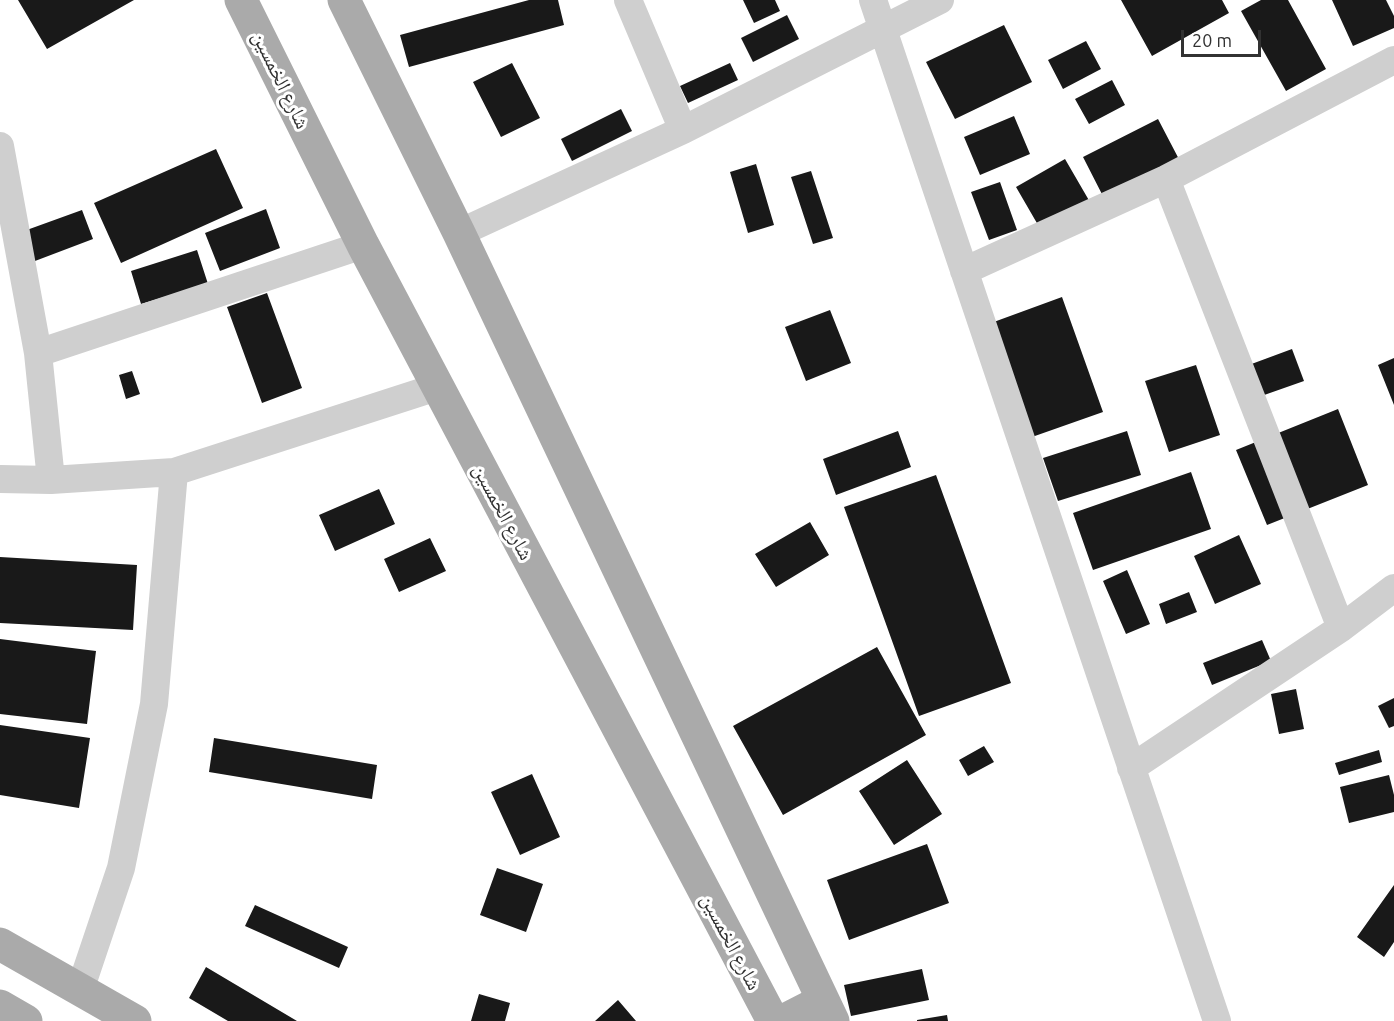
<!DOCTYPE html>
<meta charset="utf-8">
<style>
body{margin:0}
#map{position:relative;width:1394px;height:1021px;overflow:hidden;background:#fff;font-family:Ubuntu,sans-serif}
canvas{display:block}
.scale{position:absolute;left:1181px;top:30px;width:80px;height:27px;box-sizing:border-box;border:3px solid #323232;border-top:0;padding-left:8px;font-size:18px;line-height:21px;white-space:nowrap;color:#323232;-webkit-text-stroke:4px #fff;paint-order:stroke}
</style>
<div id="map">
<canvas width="1394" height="1021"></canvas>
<div class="scale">20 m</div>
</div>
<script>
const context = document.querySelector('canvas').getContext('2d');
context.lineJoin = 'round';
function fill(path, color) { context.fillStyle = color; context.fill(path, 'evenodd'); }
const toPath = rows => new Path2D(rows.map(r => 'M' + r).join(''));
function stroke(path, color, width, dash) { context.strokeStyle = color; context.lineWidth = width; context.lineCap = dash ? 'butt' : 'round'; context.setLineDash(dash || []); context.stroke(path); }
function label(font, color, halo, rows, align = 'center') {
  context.font = font + ' Ubuntu,"Noto Naskh Arabic",sans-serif'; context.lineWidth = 6; context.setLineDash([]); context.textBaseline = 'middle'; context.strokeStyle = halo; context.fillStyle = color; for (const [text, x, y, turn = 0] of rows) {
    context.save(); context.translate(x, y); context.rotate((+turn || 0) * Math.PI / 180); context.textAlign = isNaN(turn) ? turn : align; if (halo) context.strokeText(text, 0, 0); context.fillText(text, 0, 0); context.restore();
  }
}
fill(toPath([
 [18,0,134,0,47,49],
 [529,0,558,0,564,25,409,67,400,35],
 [743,0,775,0,780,11,754,23],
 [1121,0,1222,0,1229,13,1152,56],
 [1261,0,1288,0,1326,69,1286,91,1241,11],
 [1332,0,1386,0,1394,16,1394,28,1353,46],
 [787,15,799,39,753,62,741,38],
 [1004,25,1032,82,955,119,926,62],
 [1086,41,1101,69,1063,89,1048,60],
 [512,63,540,118,501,137,473,82],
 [730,63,738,80,688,103,680,86],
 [1112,80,1125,105,1089,124,1075,99],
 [621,109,632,131,572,161,561,139],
 [1014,116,1030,154,980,175,964,137],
 [1158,119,1182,165,1107,204,1083,157],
 [216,149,243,208,121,263,94,203],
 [1065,159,1094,209,1045,237,1016,187],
 [756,164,774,225,748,233,730,172],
 [811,171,833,238,813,244,791,177],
 [1000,182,1017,230,989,240,971,192],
 [266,209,280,248,220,271,205,233],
 [82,210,93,239,35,261,24,231],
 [197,250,208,284,141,304,131,271],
 [267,293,302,388,262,403,227,307],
 [1062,297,1103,412,1032,437,991,323],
 [830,310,851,363,806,381,785,327],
 [1292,349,1304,381,1250,400,1238,369],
 [1394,358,1394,405,1378,365],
 [1196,365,1220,435,1169,452,1145,381],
 [132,371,140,394,126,399,119,375],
 [1338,409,1368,485,1267,525,1236,450],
 [898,431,911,467,836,495,823,459],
 [1127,431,1141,475,1058,501,1043,458],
 [1191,472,1211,529,1093,570,1073,513],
 [936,475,1011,683,919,716,844,507],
 [379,489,395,524,335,551,319,515],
 [810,522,829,555,776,587,755,554],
 [1239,535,1261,584,1215,604,1194,556],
 [430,538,446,571,399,592,384,559],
 [0,557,137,565,133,630,0,623],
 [1127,570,1150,624,1126,634,1103,581],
 [1189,592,1197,612,1166,624,1159,604],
 [0,639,96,651,87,724,0,714],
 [1262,640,1271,661,1212,685,1203,663],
 [877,647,926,735,783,815,733,726],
 [1296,689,1304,729,1279,734,1271,694],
 [1394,698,1394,726,1389,728,1378,706],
 [0,725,90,738,79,808,0,795],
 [214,738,377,765,372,799,209,772],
 [984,746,994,762,968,776,959,760],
 [1379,750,1382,762,1339,775,1335,763],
 [907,760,942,814,894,845,859,791],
 [532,774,560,837,520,855,491,792],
 [1389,775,1394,795,1394,812,1349,823,1340,787],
 [927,844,949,903,849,940,827,880],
 [497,868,543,884,526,932,480,915],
 [1394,885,1394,942,1384,957,1357,937],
 [255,905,348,947,339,968,245,926],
 [206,967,297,1021,228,1021,189,998],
 [922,969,929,1000,851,1016,844,985],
 [479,994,510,1003,505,1021,471,1021],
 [618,1000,636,1021,595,1021],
 [947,1015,948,1021,917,1021,917,1020]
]), '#191919');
stroke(toPath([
 [628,0,683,130],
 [873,0,1217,1021],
 [0,146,38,353,51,480],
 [1166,179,1341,628],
 [459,233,683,130,940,0],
 [964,271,1166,179,1394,60],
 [38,353,363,245],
 [0,479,51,480,174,472,437,387],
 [1131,768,1341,628,1394,588],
 [80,990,121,868,154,704,174,472]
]), '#cfcfcf', 28);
stroke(toPath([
 [241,0,363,245,773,1021],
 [344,0,459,233,833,1021],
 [0,944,135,1021],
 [0,1006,26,1021],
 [783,1021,822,1001]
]), '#aaa', 33);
label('20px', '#323232', '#fff', [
 ["شارع الخمسين",281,80,64],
 ["شارع الخمسين",503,512,62],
 ["شارع الخمسين",731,942,62]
]);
</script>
